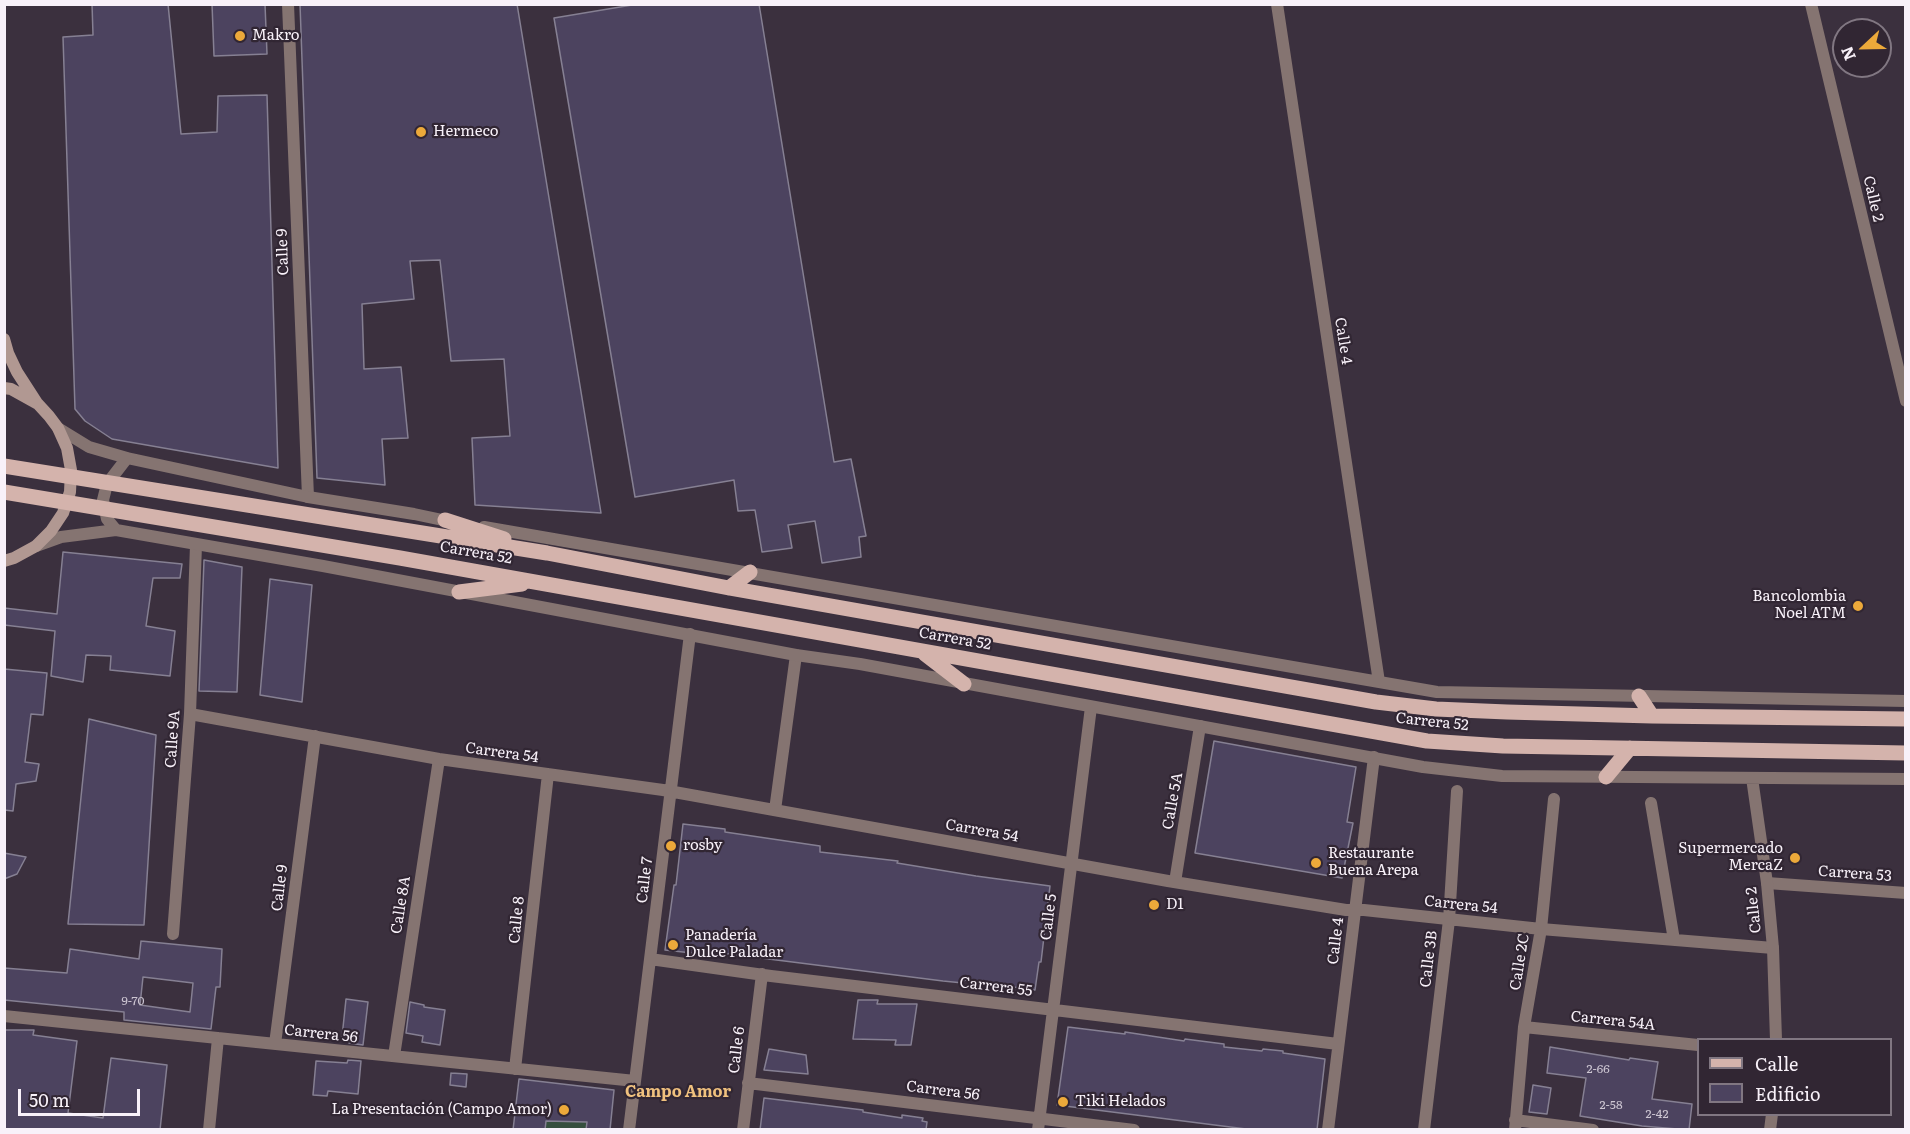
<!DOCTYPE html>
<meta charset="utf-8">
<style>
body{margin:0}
#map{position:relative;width:1910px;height:1134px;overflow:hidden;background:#3b303e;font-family:Literata,serif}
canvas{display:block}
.frame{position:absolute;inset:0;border:6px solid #f8f1f9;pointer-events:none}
.legend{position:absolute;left:1697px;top:1038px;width:195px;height:78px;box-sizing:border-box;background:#312633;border:2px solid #817782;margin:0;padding:8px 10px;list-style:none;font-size:18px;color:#f8f1f9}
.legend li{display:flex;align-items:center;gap:12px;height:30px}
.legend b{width:30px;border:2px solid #817782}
.north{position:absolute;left:1832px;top:18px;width:60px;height:60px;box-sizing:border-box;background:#312633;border:2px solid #817782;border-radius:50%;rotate:248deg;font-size:16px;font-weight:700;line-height:24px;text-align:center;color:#f8f1f9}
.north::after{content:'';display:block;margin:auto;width:21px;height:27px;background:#eca93a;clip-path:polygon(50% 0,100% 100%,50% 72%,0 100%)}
.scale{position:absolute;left:18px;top:1089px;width:122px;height:27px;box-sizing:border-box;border:3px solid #f8f1f9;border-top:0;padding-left:8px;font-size:18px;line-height:21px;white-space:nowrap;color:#f8f1f9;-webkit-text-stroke:4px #312633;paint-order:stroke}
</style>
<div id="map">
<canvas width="1910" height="1134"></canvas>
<div class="frame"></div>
<ul class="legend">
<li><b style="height:8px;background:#d4b3ac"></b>Calle</li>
<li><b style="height:16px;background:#4c435f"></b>Edificio</li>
</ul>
<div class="north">N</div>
<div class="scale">50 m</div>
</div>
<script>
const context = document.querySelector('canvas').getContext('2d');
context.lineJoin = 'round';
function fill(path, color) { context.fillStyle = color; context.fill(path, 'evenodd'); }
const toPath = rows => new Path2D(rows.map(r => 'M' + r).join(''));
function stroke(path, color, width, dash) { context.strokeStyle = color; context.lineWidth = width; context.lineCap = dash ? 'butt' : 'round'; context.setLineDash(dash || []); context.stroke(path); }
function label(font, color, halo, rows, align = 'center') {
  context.font = font + ' Literata,serif'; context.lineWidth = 4.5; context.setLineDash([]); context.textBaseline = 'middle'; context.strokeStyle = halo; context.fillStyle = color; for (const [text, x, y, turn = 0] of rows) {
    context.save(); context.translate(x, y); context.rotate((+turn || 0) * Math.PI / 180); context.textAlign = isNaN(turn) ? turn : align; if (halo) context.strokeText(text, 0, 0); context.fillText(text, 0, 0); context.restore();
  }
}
fill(toPath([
 [546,1121,587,1122,586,1129,545,1129]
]), '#364f3e');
const building = toPath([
 [92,4,168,4,181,134,217,132,218,96,267,95,278,468,112,439,85,421,75,409,63,37,93,35,92,4],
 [212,4,265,4,267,54,214,56,212,4],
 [300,4,517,4,601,513,475,505,472,438,510,436,504,359,451,361,440,260,410,261,414,299,362,304,364,369,401,367,408,438,382,439,385,485,317,478,300,4],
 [638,4,759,4,834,462,851,459,866,536,859,537,861,557,822,563,815,521,788,525,792,548,762,552,755,510,738,511,734,480,635,497,554,18,638,4],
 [63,552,182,564,180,578,153,578,146,626,175,631,170,676,110,670,111,656,86,655,83,682,51,676,55,631,4,625,4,608,57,614,63,552],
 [204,560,242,567,237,692,199,691,204,560],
 [270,579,312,585,302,702,260,695,270,579],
 [4,669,47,673,43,715,31,714,25,762,39,764,36,781,16,784,13,811,4,810,4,669],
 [89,719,156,735,144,925,68,924,89,719],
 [1214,741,1356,767,1347,822,1353,823,1342,878,1195,853,1214,741],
 [683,824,725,829,725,832,820,846,820,852,898,861,897,863,976,876,1050,886,1041,962,1039,962,1035,990,964,980,963,983,943,981,729,954,710,953,710,955,665,950,674,885,676,885,683,824],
 [4,853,26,857,17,874,4,879,4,853],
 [141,941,222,949,220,987,216,987,211,1029,124,1020,124,1012,4,1000,4,968,67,973,70,949,139,959,141,941],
 [143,977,193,983,190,1012,140,1005,143,977],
 [346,999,368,1002,363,1045,349,1043,350,1038,342,1037,346,999],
 [858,1000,878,1000,877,1004,917,1004,911,1045,895,1045,896,1040,853,1039,858,1000],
 [410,1002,424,1005,424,1007,445,1010,440,1045,422,1042,423,1036,406,1033,410,1002],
 [1068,1027,1125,1034,1125,1032,1184,1041,1185,1039,1224,1044,1224,1047,1262,1051,1263,1049,1283,1051,1283,1053,1325,1059,1317,1130,1254,1130,1057,1105,1068,1027],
 [4,1030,34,1030,33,1035,77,1041,68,1113,103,1118,111,1058,167,1065,160,1130,4,1130,4,1030],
 [1550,1047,1629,1060,1630,1058,1658,1062,1652,1099,1692,1104,1689,1130,1642,1126,1580,1116,1586,1078,1547,1073,1550,1047],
 [769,1049,806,1055,808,1074,764,1070,769,1049],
 [348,1060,361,1061,358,1094,328,1091,327,1096,313,1095,316,1061,347,1063,348,1060],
 [451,1073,467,1074,466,1087,450,1085,451,1073],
 [519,1079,614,1090,610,1130,586,1130,587,1122,546,1121,545,1130,513,1130,519,1079],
 [1533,1085,1551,1088,1547,1114,1529,1112,1533,1085],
 [764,1098,863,1110,863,1112,902,1118,902,1115,923,1118,922,1121,927,1122,926,1130,760,1130,764,1098]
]);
fill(building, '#4c435f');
stroke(building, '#868093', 1.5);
stroke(toPath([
 [288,4,308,497],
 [1811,4,1906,401],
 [190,714,439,759,663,790,1168,881,1346,910,1364,910,1541,929,1773,948],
 [1651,803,1674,940],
 [775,810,796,655],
 [1175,882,1200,726],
 [1767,883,1906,893],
 [173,934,190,714,196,545],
 [650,959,771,976,1338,1044],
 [4,1016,635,1081],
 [1524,1027,1698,1045],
 [275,1044,315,736],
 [394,1056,439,759],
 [515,1069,548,774],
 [748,1083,1134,1130],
 [1515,1120,1593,1130],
 [209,1130,218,1038],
 [629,1130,690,634],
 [743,1130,762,974],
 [1038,1130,1091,707],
 [1328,1130,1374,757],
 [1424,1130,1449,920,1457,791],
 [1515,1130,1524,1027,1541,929,1554,799]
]), '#857471', 12);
stroke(toPath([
 [1277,4,1379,682],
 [58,428,89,447,127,458,308,497,414,514,452,522],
 [484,527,1437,692,1906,701],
 [116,530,107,519,103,500,107,484,127,458],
 [36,546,61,537,116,530,323,566,796,655,860,664,1423,767,1502,776,1906,779],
 [1752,778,1767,883,1773,948,1776,1040],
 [1770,1130,1772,1114]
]), '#857471', 12);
stroke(toPath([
 [4,339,8,353,17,372,37,403],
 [4,388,11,389,38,404,49,416,58,428,67,448,71,470,70,492,63,513,51,531,36,546,14,558,4,561]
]), '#b19892', 12);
stroke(toPath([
 [4,466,547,553,729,588,1376,702,1436,709,1507,712,1652,716,1906,719],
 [4,492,400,558,1427,741,1503,746,1906,753],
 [445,520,504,539],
 [729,588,750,572],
 [459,592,522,584],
 [925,654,964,684],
 [1639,696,1652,716],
 [1606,777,1630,748]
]), '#d4b3ac', 15);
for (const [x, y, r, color] of [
 [240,36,6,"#eca93a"],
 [421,132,6,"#eca93a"],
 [1858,606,6,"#eca93a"],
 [671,846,6,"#eca93a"],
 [1795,858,6,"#eca93a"],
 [1316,863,6,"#eca93a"],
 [1154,905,6,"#eca93a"],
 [673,945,6,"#eca93a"],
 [1063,1102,6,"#eca93a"],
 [564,1110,6,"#eca93a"]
]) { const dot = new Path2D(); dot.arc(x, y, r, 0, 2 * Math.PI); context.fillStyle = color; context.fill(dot); stroke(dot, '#312633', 2); }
label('12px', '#cdc6d2', null, [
 ["9-70",133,1001],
 ["2-66",1598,1069],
 ["2-58",1611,1105],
 ["2-42",1657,1114]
]);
label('15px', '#f8f1f9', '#312633', [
 ["Makro",252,36],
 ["Hermeco",433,132],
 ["Bancolombia",1846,597,"right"],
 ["Noel ATM",1846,614,"right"],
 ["rosby",683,846],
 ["Supermercado",1783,849,"right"],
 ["MercaZ",1783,866,"right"],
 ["Restaurante",1328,854],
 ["Buena Arepa",1328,871],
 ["D1",1166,905],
 ["Panadería",685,936],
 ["Dulce Paladar",685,953],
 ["Tiki Helados",1075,1102],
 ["La Presentación (Campo Amor)",552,1110,"right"]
], 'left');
label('15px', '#f8f1f9', '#312633', [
 ["Calle 2",1873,199,77],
 ["Calle 9",283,252,-92],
 ["Calle 4",1343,341,81],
 ["Carrera 52",476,553,10],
 ["Carrera 52",955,639,10],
 ["Carrera 52",1432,722,6],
 ["Calle 9A",173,739,-86],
 ["Carrera 54",502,753,8],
 ["Calle 5A",1173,801,-80],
 ["Carrera 54",982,831,10],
 ["Carrera 53",1855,874,4],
 ["Calle 7",645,880,-83],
 ["Calle 9",280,888,-83],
 ["Calle 8A",401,905,-81],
 ["Carrera 54",1461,905,6],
 ["Calle 2",1754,910,-96],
 ["Calle 5",1049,917,-83],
 ["Calle 8",517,920,-84],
 ["Calle 4",1336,941,-83],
 ["Calle 3B",1429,959,-83],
 ["Calle 2C",1520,962,-81],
 ["Carrera 55",996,987,7],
 ["Carrera 54A",1613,1021,6],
 ["Carrera 56",321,1034,6],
 ["Calle 6",737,1050,-83],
 ["Carrera 56",943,1091,7]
]);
label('bold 16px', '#f0c17e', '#312633', [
 ["Campo Amor",678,1092]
]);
</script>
